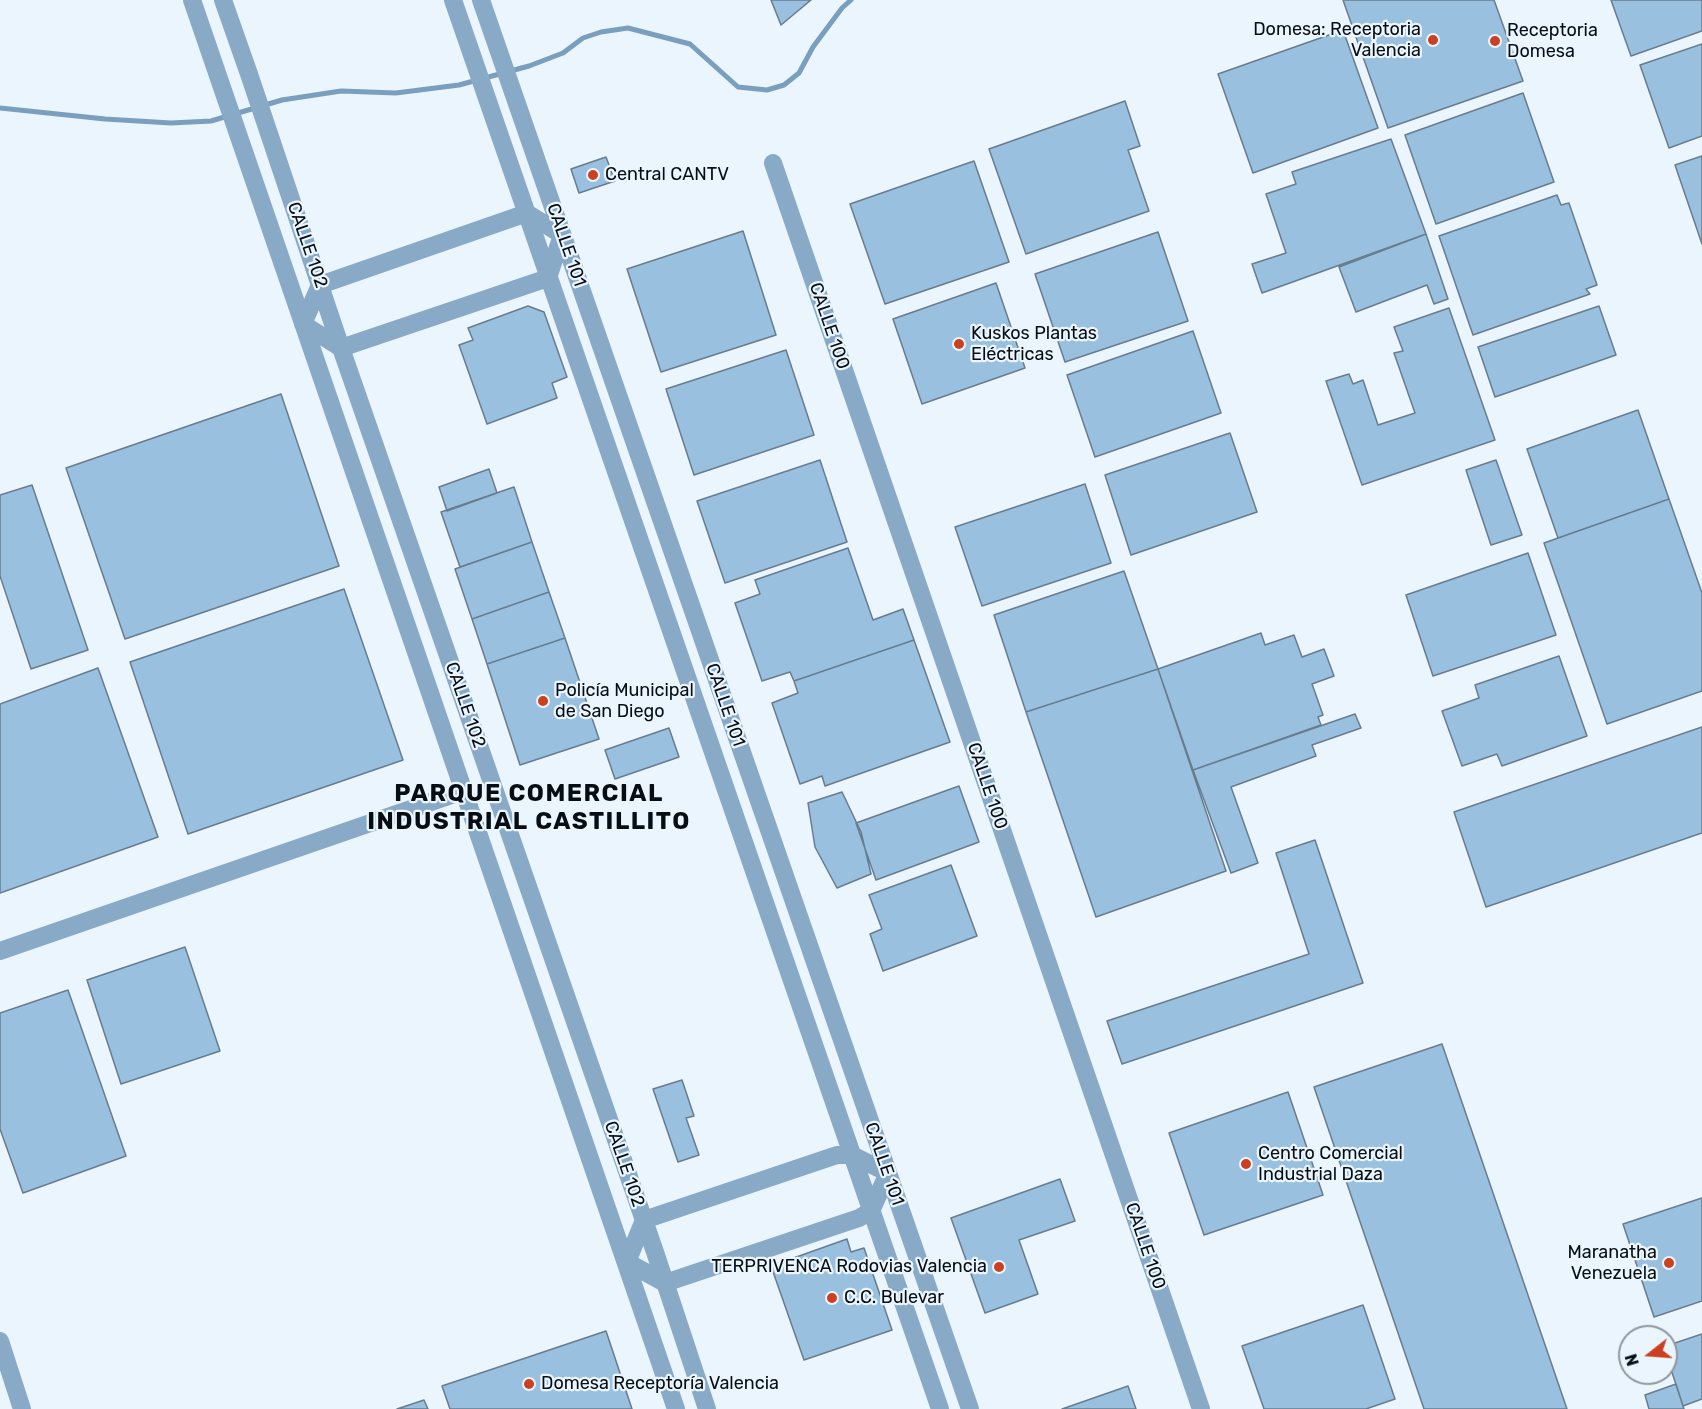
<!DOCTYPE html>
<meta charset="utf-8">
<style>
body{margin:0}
#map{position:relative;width:1702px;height:1409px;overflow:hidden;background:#ebf5fd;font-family:Rubik,sans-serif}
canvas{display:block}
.north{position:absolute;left:1618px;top:1325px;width:60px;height:60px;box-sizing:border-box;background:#ebf5fd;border:2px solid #8f989f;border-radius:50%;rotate:253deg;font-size:16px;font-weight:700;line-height:24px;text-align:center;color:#060d13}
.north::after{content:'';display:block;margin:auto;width:21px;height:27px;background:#cb4120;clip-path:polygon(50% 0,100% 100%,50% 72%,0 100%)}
</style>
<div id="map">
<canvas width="1702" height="1409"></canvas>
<div class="north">N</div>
</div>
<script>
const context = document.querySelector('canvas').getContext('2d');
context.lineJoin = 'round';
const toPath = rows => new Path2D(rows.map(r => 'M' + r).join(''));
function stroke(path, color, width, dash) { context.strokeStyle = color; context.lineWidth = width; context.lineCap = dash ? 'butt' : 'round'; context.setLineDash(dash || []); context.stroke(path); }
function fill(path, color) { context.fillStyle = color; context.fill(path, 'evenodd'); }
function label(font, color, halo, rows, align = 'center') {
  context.font = font + ' Rubik,sans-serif'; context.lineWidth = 4.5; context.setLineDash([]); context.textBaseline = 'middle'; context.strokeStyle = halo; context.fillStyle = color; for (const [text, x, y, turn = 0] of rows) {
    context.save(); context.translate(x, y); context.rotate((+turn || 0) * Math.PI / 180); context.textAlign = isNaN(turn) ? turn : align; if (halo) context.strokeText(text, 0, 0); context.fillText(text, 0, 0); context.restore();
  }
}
stroke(toPath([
 [0,108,105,119,171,123,211,121,282,100,341,91,396,93,459,85,529,66,563,53,583,38,601,32,628,28,690,44,738,87,767,90,784,85,799,73,813,47,842,8,851,0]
]), '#7a9fbe', 5);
const building = toPath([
 [771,0,811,0,781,25,771,0],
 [1343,0,1494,0,1523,81,1388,128,1343,0],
 [1611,0,1702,0,1702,31,1631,56,1611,0],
 [1343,30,1378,128,1253,173,1218,74,1343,30],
 [1702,44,1702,136,1669,148,1640,65,1702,44],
 [1523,93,1554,182,1436,224,1405,135,1523,93],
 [1125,101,1140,146,1128,150,1149,211,1026,254,989,149,1125,101],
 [1391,139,1426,234,1262,293,1252,264,1286,253,1266,194,1296,184,1292,172,1391,139],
 [1702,156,1702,244,1675,165,1702,156],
 [606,157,615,181,579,193,571,169,606,157],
 [974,161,1009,262,885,304,850,204,974,161],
 [1557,195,1561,205,1569,203,1597,285,1586,289,1590,294,1473,335,1439,236,1557,195],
 [743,231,776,335,661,372,627,269,743,231],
 [1158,232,1188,321,1065,362,1035,274,1158,232],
 [1426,234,1448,299,1434,304,1427,285,1356,312,1339,267,1426,234],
 [996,283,1025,368,922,404,893,319,996,283],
 [528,306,544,312,567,377,552,383,557,398,487,424,459,345,473,340,468,328,528,306],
 [1599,306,1616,355,1495,397,1478,347,1599,306],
 [1449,308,1495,440,1362,485,1326,381,1349,374,1353,384,1363,380,1378,425,1415,413,1394,353,1403,351,1394,327,1449,308],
 [1193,331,1221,413,1095,457,1067,375,1193,331],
 [786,350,814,435,694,475,666,389,786,350],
 [281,394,339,566,125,639,66,468,281,394],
 [1638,410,1669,499,1558,538,1527,449,1638,410],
 [1230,433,1257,512,1131,555,1105,475,1230,433],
 [820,460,847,542,725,583,697,501,820,460],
 [1496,460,1522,535,1491,545,1466,470,1496,460],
 [489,469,497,493,447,511,439,487,489,469],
 [1085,484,1111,563,982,606,955,527,1085,484],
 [32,485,88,650,31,669,0,576,0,495,32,485],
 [514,487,532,542,460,567,441,512,514,487],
 [1669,499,1702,593,1702,691,1607,724,1544,543,1669,499],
 [532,542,549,592,472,619,455,569,532,542],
 [848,548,873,620,903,609,914,640,794,681,790,672,762,681,735,603,760,594,755,580,848,548],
 [1528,553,1556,635,1433,676,1406,595,1528,553],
 [1124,571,1158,669,1026,712,994,615,1124,571],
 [344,589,403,760,188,834,130,662,344,589],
 [549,592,565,638,487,664,472,619,549,592],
 [1261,633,1265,645,1294,635,1302,657,1324,649,1334,676,1312,684,1323,715,1318,717,1321,725,1193,770,1158,669,1261,633],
 [565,638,599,739,520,765,487,664,565,638],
 [914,640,950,742,825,786,822,776,800,784,772,703,798,693,794,681,914,640],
 [1559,656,1587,736,1502,766,1497,754,1462,766,1442,711,1479,698,1475,685,1559,656],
 [98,668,158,837,0,893,0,704,98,668],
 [1158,669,1226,871,1096,917,1026,712,1158,669],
 [1355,714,1361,728,1312,745,1316,756,1231,787,1258,863,1231,873,1193,770,1355,714],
 [1702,727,1702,833,1486,907,1454,812,1702,727],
 [669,728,679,757,615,779,605,750,669,728],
 [959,786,979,842,876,880,856,823,959,786],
 [842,792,861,832,871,874,837,888,815,847,808,803,842,792],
 [1315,840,1363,983,1122,1064,1107,1021,1309,954,1276,853,1315,840],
 [951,865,977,936,883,971,870,934,882,929,869,895,951,865],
 [185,947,220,1051,121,1084,87,980,185,947],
 [68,990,126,1156,23,1193,0,1129,0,1013,68,990],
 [1442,1044,1567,1409,1424,1409,1314,1087,1442,1044],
 [682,1080,694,1116,686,1118,699,1155,678,1162,653,1089,682,1080],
 [1288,1092,1323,1195,1204,1235,1169,1133,1288,1092],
 [1060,1179,1075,1221,1019,1240,1038,1294,985,1313,951,1218,1060,1179],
 [1702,1198,1702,1301,1654,1317,1623,1224,1702,1198],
 [847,1239,851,1252,864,1248,892,1330,804,1360,771,1266,847,1239],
 [1363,1305,1395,1399,1366,1409,1264,1409,1242,1346,1363,1305],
 [606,1331,632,1409,450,1409,442,1386,606,1331],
 [1702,1334,1702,1399,1683,1406,1666,1354,1666,1346,1702,1334],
 [1676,1384,1684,1409,1649,1409,1645,1395,1676,1384],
 [1128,1386,1136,1409,1062,1409,1128,1386],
 [424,1400,428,1409,397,1409,424,1400]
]);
fill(building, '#9ac0e0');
stroke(building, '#677c8f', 1.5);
stroke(toPath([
 [192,0,676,1409],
 [223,0,249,74,341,348,655,1252,707,1409],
 [453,0,940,1409],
 [481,0,970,1409],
 [773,163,1201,1409],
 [527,213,562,235,548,278,341,348,303,324,320,285,527,213],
 [0,951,463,791],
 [837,1155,852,1155,888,1173,871,1211,859,1218,665,1283,627,1262,644,1220,837,1155],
 [0,1341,22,1409]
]), '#89aac6', 18);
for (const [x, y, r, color] of [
 [1433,40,6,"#cb4120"],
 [1495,41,6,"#cb4120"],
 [593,175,6,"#cb4120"],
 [959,344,6,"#cb4120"],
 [543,701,6,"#cb4120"],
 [1246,1164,6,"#cb4120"],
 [1669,1263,6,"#cb4120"],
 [999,1267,6,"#cb4120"],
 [832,1298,6,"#cb4120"],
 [529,1384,6,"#cb4120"]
]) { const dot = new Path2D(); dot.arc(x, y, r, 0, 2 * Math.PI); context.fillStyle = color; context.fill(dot); stroke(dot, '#ebf5fd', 2); }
label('18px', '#060d13', '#ebf5fd', [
 ["Domesa: Receptoria",1421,30,"right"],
 ["Valencia",1421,51,"right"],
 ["Receptoria",1507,31],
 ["Domesa",1507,52],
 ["Central CANTV",605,175],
 ["Kuskos Plantas",971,334],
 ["Eléctricas",971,355],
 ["Policía Municipal",555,691],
 ["de San Diego",555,712],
 ["Centro Comercial",1258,1154],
 ["Industrial Daza",1258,1175],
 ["Maranatha",1657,1253,"right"],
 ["Venezuela",1657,1274,"right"],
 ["TERPRIVENCA Rodovias Valencia",987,1267,"right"],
 ["C.C. Bulevar",844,1298],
 ["Domesa Receptoría Valencia",541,1384]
], 'left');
label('18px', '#060d13', '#ebf5fd', [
 ["CALLE 102",307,245,71],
 ["CALLE 101",566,245,71],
 ["CALLE 100",829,326,71],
 ["CALLE 102",465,705,71],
 ["CALLE 101",725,705,71],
 ["CALLE 100",987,786,71],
 ["CALLE 102",624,1164,71],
 ["CALLE 101",884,1164,71],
 ["CALLE 100",1145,1246,71]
]);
context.letterSpacing = '1.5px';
label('bold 24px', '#060d13', '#ebf5fd', [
 ["PARQUE COMERCIAL",529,794],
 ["INDUSTRIAL CASTILLITO",529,822]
]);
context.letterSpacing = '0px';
</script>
